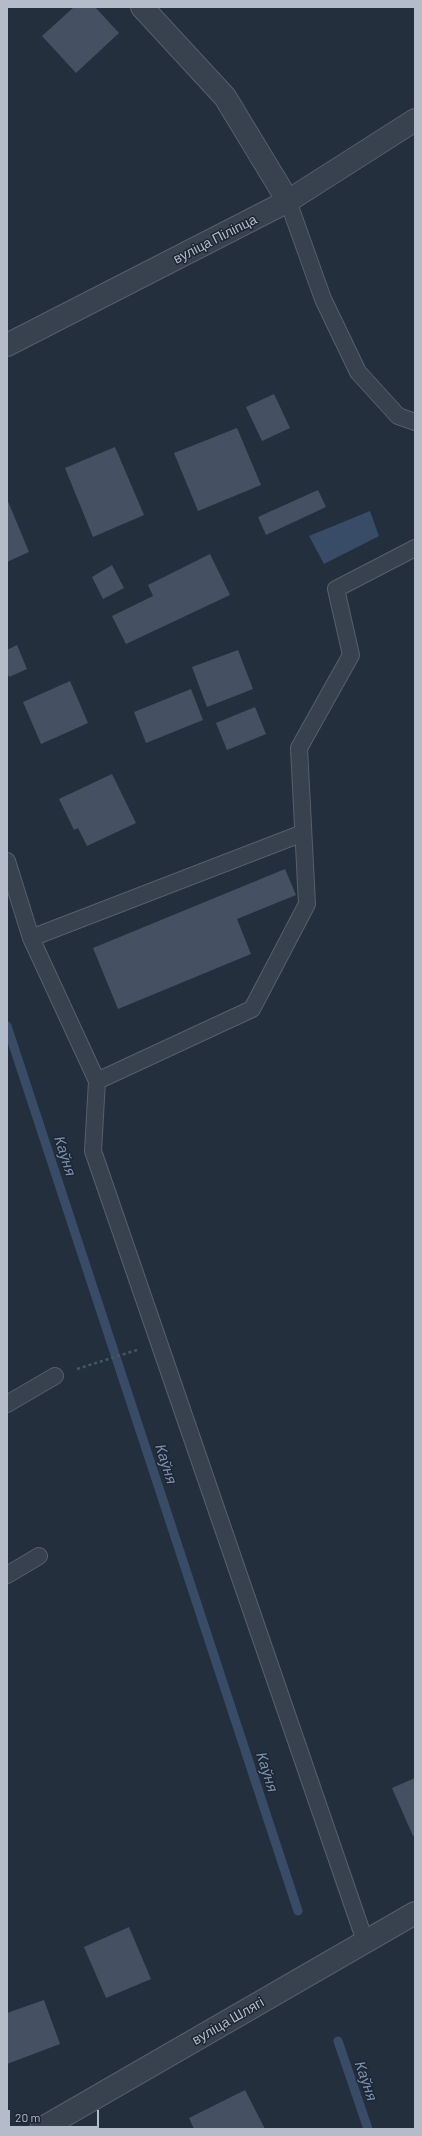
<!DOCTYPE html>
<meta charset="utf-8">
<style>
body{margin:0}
#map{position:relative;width:422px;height:2136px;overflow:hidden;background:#242f3e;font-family:Barlow,sans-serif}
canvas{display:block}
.frame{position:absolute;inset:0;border:8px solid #b4bcc9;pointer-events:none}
.scale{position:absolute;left:8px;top:2110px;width:91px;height:18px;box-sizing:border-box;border:2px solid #b4bcc9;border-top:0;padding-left:5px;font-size:12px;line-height:14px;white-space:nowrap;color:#b4bcc9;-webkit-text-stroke:3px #1d2633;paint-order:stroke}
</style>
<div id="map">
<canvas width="422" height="2136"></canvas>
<div class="frame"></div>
<div class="scale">20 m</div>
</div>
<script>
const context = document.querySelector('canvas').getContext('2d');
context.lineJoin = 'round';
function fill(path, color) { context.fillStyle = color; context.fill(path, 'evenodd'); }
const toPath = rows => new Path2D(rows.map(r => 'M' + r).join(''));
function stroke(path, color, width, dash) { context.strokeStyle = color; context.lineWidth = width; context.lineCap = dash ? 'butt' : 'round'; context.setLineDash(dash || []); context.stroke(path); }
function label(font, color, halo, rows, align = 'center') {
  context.font = font + ' Barlow,sans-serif'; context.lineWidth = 3; context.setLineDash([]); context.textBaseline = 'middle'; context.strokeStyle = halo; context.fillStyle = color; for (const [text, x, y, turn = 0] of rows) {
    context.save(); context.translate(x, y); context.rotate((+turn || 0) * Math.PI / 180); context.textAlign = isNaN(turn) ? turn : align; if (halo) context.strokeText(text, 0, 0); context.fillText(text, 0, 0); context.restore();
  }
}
fill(toPath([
 [370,511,379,536,324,564,309,536]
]), '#394c67');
stroke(toPath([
 [7,1026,298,1911],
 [338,2041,368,2129]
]), '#394c67', 9);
fill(toPath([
 [74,7,95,7,119,33,76,73,42,36],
 [274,394,290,428,262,441,246,407],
 [237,428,261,485,198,511,174,453],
 [115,447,144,515,93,537,65,468],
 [318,490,326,507,266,535,258,517],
 [7,499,29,552,7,562],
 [210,554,230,595,126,644,112,616,153,596,148,585],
 [112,565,124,588,103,599,92,577],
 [17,645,27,669,9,677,7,672,7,650],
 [238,650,253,689,207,707,192,667],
 [70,681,88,723,41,744,23,702],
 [191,689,203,720,146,743,134,712],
 [255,707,266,734,227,750,216,723],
 [112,774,136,823,87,846,78,828,74,830,59,799],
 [285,869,296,895,237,919,251,954,118,1009,93,948],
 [415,1778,415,1835,413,1836,392,1788],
 [129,1927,151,1979,106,1998,84,1947],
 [44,2000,60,2044,7,2064,7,2013],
 [245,2090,265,2129,194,2129,189,2118]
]), '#455162');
const service = toPath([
 [288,201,323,299,358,372,398,416,415,422],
 [7,861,31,938,97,1081,93,1151,365,1941],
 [31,938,303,833],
 [97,1081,252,1009,307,904,299,748,351,655,336,589,415,548],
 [7,1404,55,1376],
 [7,1575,39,1556]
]);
const minor = toPath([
 [142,7,225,97,288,201],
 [7,345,288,201,415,120],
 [41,2129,415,1913]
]);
stroke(service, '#565f6c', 18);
stroke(minor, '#565f6c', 24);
stroke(toPath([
 [77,1369,137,1350]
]), '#44595c', 2.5, [3, 3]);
stroke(service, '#38414e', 16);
stroke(minor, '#38414e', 22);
label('14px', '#b4bcc9', '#1d2633', [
 ["вуліца Піліпца",215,239,-27],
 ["вуліца Шлягі",228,2021,-30]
]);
label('italic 15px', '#7c92b1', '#1d2633', [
 ["Каўня",65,1156,72],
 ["Каўня",166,1464,72],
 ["Каўня",267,1772,72],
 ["Каўня",366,2081,71]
]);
</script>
